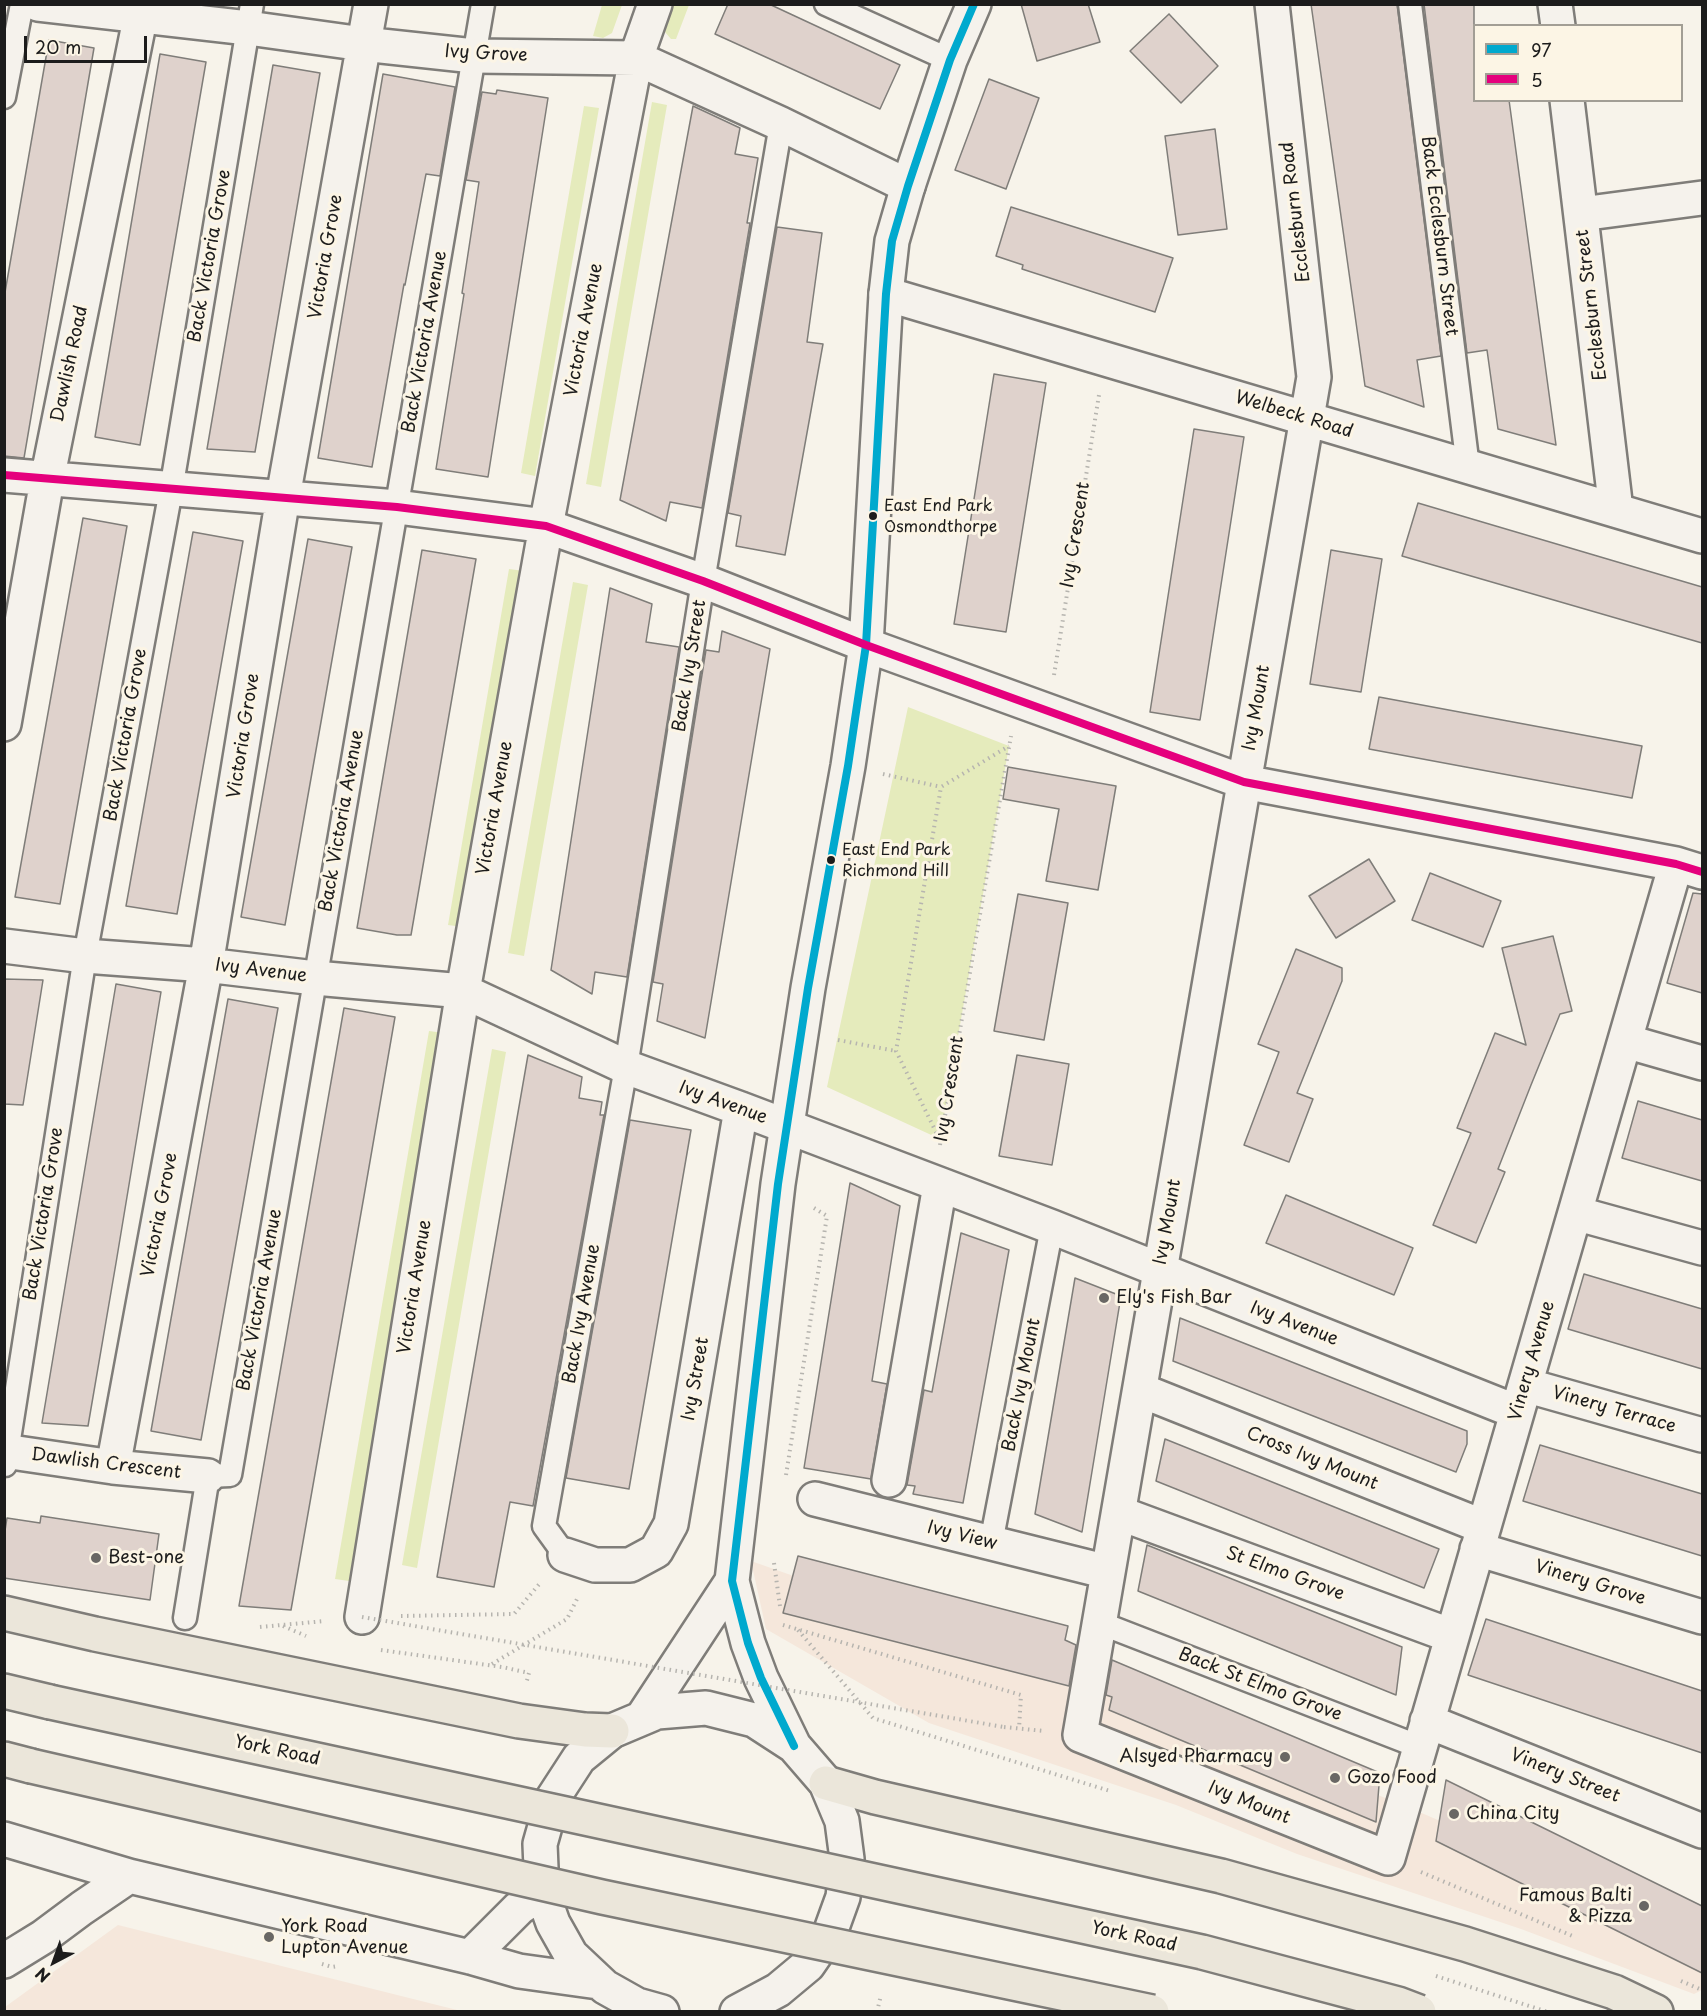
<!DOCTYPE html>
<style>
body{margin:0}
#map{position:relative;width:1707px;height:2016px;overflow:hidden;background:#f7f3ea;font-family:"Playpen Sans",sans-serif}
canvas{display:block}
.frame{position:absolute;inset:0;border:6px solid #1c1c1c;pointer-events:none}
.legend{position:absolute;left:1473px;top:24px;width:210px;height:78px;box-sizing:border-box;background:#fcf5e5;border:2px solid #a29e95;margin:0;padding:8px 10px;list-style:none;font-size:18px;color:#1c1c1c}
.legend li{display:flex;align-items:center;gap:12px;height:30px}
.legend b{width:30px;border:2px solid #a29e95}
.north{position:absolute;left:24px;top:1932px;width:60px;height:60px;-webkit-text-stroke:4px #fcf5e5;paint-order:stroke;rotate:221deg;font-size:16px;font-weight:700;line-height:24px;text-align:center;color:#1c1c1c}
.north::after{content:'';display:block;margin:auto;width:21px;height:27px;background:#1c1c1c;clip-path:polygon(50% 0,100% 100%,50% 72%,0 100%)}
.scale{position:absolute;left:24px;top:36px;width:123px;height:27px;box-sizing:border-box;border:3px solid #1c1c1c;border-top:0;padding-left:8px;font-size:18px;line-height:21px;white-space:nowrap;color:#1c1c1c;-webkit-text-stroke:4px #fcf5e5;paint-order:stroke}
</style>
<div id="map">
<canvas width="1707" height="2016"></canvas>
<div class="frame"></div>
<ul class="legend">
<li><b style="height:8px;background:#00a9ce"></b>97</li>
<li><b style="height:8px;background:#e5007d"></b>5</li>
</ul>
<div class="north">N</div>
<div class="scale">20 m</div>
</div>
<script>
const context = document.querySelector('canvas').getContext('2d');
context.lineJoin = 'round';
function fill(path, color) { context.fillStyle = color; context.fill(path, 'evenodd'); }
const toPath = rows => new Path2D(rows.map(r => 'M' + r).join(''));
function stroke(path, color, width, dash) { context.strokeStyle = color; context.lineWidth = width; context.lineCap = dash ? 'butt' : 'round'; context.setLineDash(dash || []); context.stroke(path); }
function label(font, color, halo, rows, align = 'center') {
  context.font = font + ' "Playpen Sans",sans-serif'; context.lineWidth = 6; context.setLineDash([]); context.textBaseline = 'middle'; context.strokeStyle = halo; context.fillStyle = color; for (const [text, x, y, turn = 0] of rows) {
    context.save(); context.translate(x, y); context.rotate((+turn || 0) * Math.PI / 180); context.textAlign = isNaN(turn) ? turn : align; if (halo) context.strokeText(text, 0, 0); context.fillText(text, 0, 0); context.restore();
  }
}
fill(toPath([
 [751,1561,1160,1705,1424,1814,1666,1919,1702,1921,1702,1990,1694,1994,1521,1929,1297,1854,1176,1805,929,1723,766,1629],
 [118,1925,461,2011,5,2011,5,2007]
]), '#f5e7db');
fill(toPath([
 [674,4,689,5,676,39,671,39,665,32],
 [602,5,622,5,612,33,603,38,593,36],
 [652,102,667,105,601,487,586,484],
 [584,106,599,108,535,476,521,473],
 [509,569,524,571,463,927,448,925],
 [573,582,588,585,524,956,508,953],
 [908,707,1009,746,940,1139,827,1087],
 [429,1031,444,1033,349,1581,335,1579],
 [492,1049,506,1052,417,1568,402,1565]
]), '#e5ebbc');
const building = toPath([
 [728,4,769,4,900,65,880,109,715,34,728,4],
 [1021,4,1088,4,1100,42,1037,61,1021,4],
 [1311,4,1397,4,1441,356,1417,360,1424,407,1365,386,1311,4],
 [1424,4,1474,4,1474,100,1509,100,1556,445,1498,429,1487,350,1467,353,1424,4],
 [1169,14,1218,66,1181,103,1130,51,1169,14],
 [49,40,94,48,24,458,4,456,4,298,49,40],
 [160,54,206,62,140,445,95,437,160,54],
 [273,65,320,73,255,452,207,449,273,65],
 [383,74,455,87,440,176,426,174,405,285,404,284,372,467,318,458,383,74],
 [989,79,1039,98,1006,189,955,170,989,79],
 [497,90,548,98,488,477,436,469,464,294,462,293,479,182,466,180,482,92,496,94,497,90],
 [693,106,740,128,735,154,758,158,747,223,750,223,702,508,670,502,666,521,620,500,693,106],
 [1215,129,1227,229,1178,235,1165,136,1215,129],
 [1011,207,1173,258,1155,312,1022,269,1023,265,996,256,1011,207],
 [777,227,822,233,807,342,823,344,785,555,736,546,741,516,728,513,777,227],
 [994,374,1046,383,1006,632,954,624,994,374],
 [1194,429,1244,437,1200,720,1150,712,1194,429],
 [1418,503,1702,587,1702,643,1402,556,1418,503],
 [83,518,127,526,60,904,15,897,83,518],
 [193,532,243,541,177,914,126,906,193,532],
 [308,539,352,547,285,925,241,917,308,539],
 [422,550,476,559,411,935,397,935,357,928,422,550],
 [1331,550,1382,559,1361,692,1310,684,1331,550],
 [610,588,652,604,646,642,679,647,627,977,595,972,592,994,551,970,610,588],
 [722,631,770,649,705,1038,657,1021,663,984,653,982,706,650,719,652,722,631],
 [1379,697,1642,746,1632,798,1369,749,1379,697],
 [1008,767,1116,786,1098,890,1046,881,1059,809,1003,799,1008,767],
 [1369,859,1395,901,1336,938,1309,896,1369,859],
 [1430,873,1501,901,1483,947,1412,920,1430,873],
 [1693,893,1702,894,1702,993,1667,983,1693,893],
 [1018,894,1068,903,1044,1040,994,1031,1018,894],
 [1553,936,1572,1011,1560,1014,1531,1085,1498,1169,1505,1172,1476,1243,1433,1225,1471,1133,1457,1128,1495,1033,1526,1045,1502,948,1553,936],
 [1296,949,1342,968,1342,981,1297,1093,1313,1099,1289,1162,1244,1145,1279,1052,1258,1044,1296,949],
 [4,979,43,980,23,1105,4,1104,4,979],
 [116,984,161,992,116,1263,88,1426,42,1423,116,984],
 [228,999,278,1008,201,1440,151,1431,228,999],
 [344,1008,395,1017,364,1196,291,1610,239,1606,344,1008],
 [528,1055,582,1077,579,1098,602,1102,600,1115,604,1115,533,1506,510,1502,494,1587,437,1577,528,1055],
 [1017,1055,1069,1064,1052,1165,999,1156,1017,1055],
 [1638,1101,1702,1120,1702,1181,1622,1158,1638,1101],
 [630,1120,691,1130,629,1489,566,1478,630,1120],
 [850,1183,900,1206,872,1381,887,1384,871,1479,804,1468,850,1183],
 [1286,1195,1413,1248,1394,1295,1266,1243,1286,1195],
 [961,1233,1009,1250,963,1503,913,1494,915,1486,907,1485,924,1390,932,1392,961,1233],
 [1584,1274,1702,1309,1702,1369,1568,1329,1584,1274],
 [1075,1278,1121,1296,1082,1532,1035,1514,1075,1278],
 [1180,1318,1467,1431,1467,1444,1456,1472,1173,1361,1180,1318],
 [1165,1439,1439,1549,1424,1588,1156,1481,1165,1439],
 [1540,1445,1702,1494,1702,1556,1523,1501,1540,1445],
 [41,1516,159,1534,150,1600,4,1578,4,1537,7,1518,40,1523,41,1516],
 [1147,1545,1402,1647,1396,1695,1138,1591,1147,1545],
 [798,1556,1068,1626,1065,1640,1076,1645,1069,1686,783,1613,798,1556],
 [1486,1619,1702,1691,1702,1753,1468,1675,1486,1619],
 [1112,1660,1380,1773,1376,1822,1109,1710,1112,1697,1106,1695,1112,1660],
 [1446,1780,1702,1906,1702,1973,1436,1841,1446,1780]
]);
fill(building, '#dfd2cc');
stroke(building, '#7f7d79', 1.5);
const service = toPath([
 [826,4,950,60],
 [1410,4,1468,467],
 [4,97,22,4],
 [5,1465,85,956,171,490,252,4],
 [991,1543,1052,1227],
 [565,1555,544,1526,626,1067,703,581,781,124],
 [185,1618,208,1476,230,1475,483,4],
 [1100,1623,1420,1747]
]);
const minor = toPath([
 [38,4,248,28,363,44,474,56,636,58,781,124,908,186],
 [1272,4,1314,377,1080,1735,1388,1858,1676,864],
 [1555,4,1558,26],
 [1567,100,1616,510],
 [1581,214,1702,198],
 [886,294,1702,536],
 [4,475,397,507,546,526,703,581,866,645,1244,782,1676,864,1702,872],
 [4,724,47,480,143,4],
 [4,946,85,956,206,965,315,978,463,991,626,1067,741,1109,1052,1227,1517,1412],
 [1625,1041,1702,1063],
 [1575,1213,1702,1248],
 [1525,1385,1702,1435],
 [1140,1390,1484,1527],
 [4,1451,113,1467,208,1476],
 [113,1467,206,965,283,497,371,4],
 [889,1480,940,1185],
 [815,1499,1108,1572],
 [1119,1513,1452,1636],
 [1477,1549,1702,1617],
 [565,1555,595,1565,630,1565,656,1551,671,1524,741,1109],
 [362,1617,463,991,546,526,636,58,655,4],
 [1427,1721,1702,1831]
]);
const tertiary = toPath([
 [642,1718,732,1581],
 [794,1746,761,1678,748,1643,732,1581,778,1184,808,988,848,766,866,645,886,294,892,241,908,186,950,60,974,4],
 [4,1839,129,1876,470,1957,519,1971,598,1982],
 [470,1957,519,1908,542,1892],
 [4,1961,43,1937,82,1908,129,1876],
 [662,2012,637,2005,605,1987,571,1955,553,1923,542,1892,540,1844,553,1798,579,1758,612,1731,657,1712,706,1708,754,1720,794,1746,826,1783,842,1821,847,1859,843,1897,830,1933,808,1965,778,1990,737,2012]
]);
const trunk = toPath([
 [4,1613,95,1634,519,1721,585,1730,612,1731],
 [4,1691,50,1702],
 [4,1759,31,1766],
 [826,1783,875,1797,1221,1876,1465,1944,1614,1992,1656,2012]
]);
stroke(service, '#7f7d79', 27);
stroke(minor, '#7f7d79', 38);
stroke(tertiary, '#7f7d79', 38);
stroke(trunk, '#7f7d79', 38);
stroke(toPath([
 [1054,675,1099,395],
 [883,774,941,787],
 [838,1040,896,1051],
 [939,1138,896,1051,941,787,1009,746],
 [940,1145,1011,736],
 [786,1475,827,1216,814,1208],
 [774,1563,780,1606],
 [401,1616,514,1614,541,1582],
 [783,1625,1021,1695,1019,1729],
 [283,1626,306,1636],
 [260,1627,325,1621],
 [798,1630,873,1718,1110,1791],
 [381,1650,502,1667,529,1673,526,1684],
 [492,1664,567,1619,578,1597],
 [1004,1727,1044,1731],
 [1421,1872,1575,1937],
 [322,1964,332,1967,338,1966],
 [1681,1981,1702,1990],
 [877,2012,881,1995]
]), '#b6b4af', 4, [1.5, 4.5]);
stroke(service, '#f5f2ec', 22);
stroke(minor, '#f5f2ec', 33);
stroke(tertiary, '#f5f2ec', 33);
stroke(trunk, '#ebe6da', 33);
const trunkBridge = toPath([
 [50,1702,1202,1952,1398,2004,1419,2012],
 [31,1766,602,1897,1152,2012]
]);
stroke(trunkBridge, '#7f7d79', 38, []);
stroke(toPath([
 [362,1617,1004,1727],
 [1436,1976,1548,2012]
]), '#b6b4af', 4, [1.5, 4.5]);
stroke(trunkBridge, '#ebe6da', 33);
stroke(toPath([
 [794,1746,761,1678,748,1643,732,1581,778,1184,808,988,848,766,866,645,886,294,892,241,908,186,950,60,974,4]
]), '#00a9ce', 8);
stroke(toPath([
 [4,475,397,507,546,526,703,581,866,645,1244,782,1676,864,1702,872]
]), '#e5007d', 8);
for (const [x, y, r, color] of [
 [873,516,5,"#1c1c1c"],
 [831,860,5,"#1c1c1c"],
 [1104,1298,6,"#696764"],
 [96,1558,6,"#696764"],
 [1285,1757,6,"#696764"],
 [1335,1778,6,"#696764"],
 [1454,1814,6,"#696764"],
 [1644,1906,6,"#696764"],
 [269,1937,6,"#696764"]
]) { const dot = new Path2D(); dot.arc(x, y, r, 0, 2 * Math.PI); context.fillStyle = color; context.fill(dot); stroke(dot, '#fcf5e5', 2); }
label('16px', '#1c1c1c', '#fcf5e5', [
 ["East End Park",884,507],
 ["Osmondthorpe",884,528],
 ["East End Park",842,851],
 ["Richmond Hill",842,872]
], 'left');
label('18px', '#1c1c1c', '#fcf5e5', [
 ["Ivy Grove",486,54,3],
 ["Ecclesburn Road",1296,212,-97],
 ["Back Ecclesburn Street",1439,236,83],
 ["Back Victoria Grove",210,256,-80],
 ["Victoria Grove",326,257,-80],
 ["Ecclesburn Street",1592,305,-97],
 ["Victoria Avenue",584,330,-79],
 ["Back Victoria Avenue",425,342,-80],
 ["Dawlish Road",70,364,-78],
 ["Welbeck Road",1294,415,17],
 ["Ivy Crescent",1076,535,-81],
 ["Back Ivy Street",690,666,-81],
 ["Ivy Mount",1257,708,-80],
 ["Back Victoria Grove",126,735,-80],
 ["Victoria Grove",244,736,-81],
 ["Victoria Avenue",495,808,-80],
 ["Back Victoria Avenue",342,821,-80],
 ["Ivy Avenue",261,971,7],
 ["Ivy Crescent",950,1089,-81],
 ["Ivy Avenue",723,1103,20],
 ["Back Victoria Grove",44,1214,-81],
 ["Victoria Grove",160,1215,-79],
 ["Ivy Mount",1168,1222,-80],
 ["Victoria Avenue",415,1287,-81],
 ["Back Victoria Avenue",260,1300,-80],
 ["Back Ivy Avenue",582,1314,-80],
 ["Ivy Avenue",1294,1324,21],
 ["Vinery Avenue",1532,1361,-74],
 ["Ivy Street",696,1379,-80],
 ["Back Ivy Mount",1022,1385,-79],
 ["Vinery Terrace",1614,1410,16],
 ["Cross Ivy Mount",1312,1459,22],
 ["Dawlish Crescent",106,1464,7],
 ["Ivy View",962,1536,14],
 ["St Elmo Grove",1285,1574,20],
 ["Vinery Grove",1590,1583,17],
 ["Back St Elmo Grove",1260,1685,21],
 ["York Road",277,1751,12],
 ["Vinery Street",1565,1776,22],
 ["Ivy Mount",1249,1803,22],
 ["York Road",1134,1937,12]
]);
label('18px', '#1c1c1c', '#fcf5e5', [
 ["Ely's Fish Bar",1116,1298],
 ["Best-one",108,1558],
 ["Alsyed Pharmacy",1273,1757,"right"],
 ["Gozo Food",1347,1778],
 ["China City",1466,1814],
 ["Famous Balti",1632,1896,"right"],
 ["& Pizza",1632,1917,"right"],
 ["York Road",281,1927],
 ["Lupton Avenue",281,1948]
], 'left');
</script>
